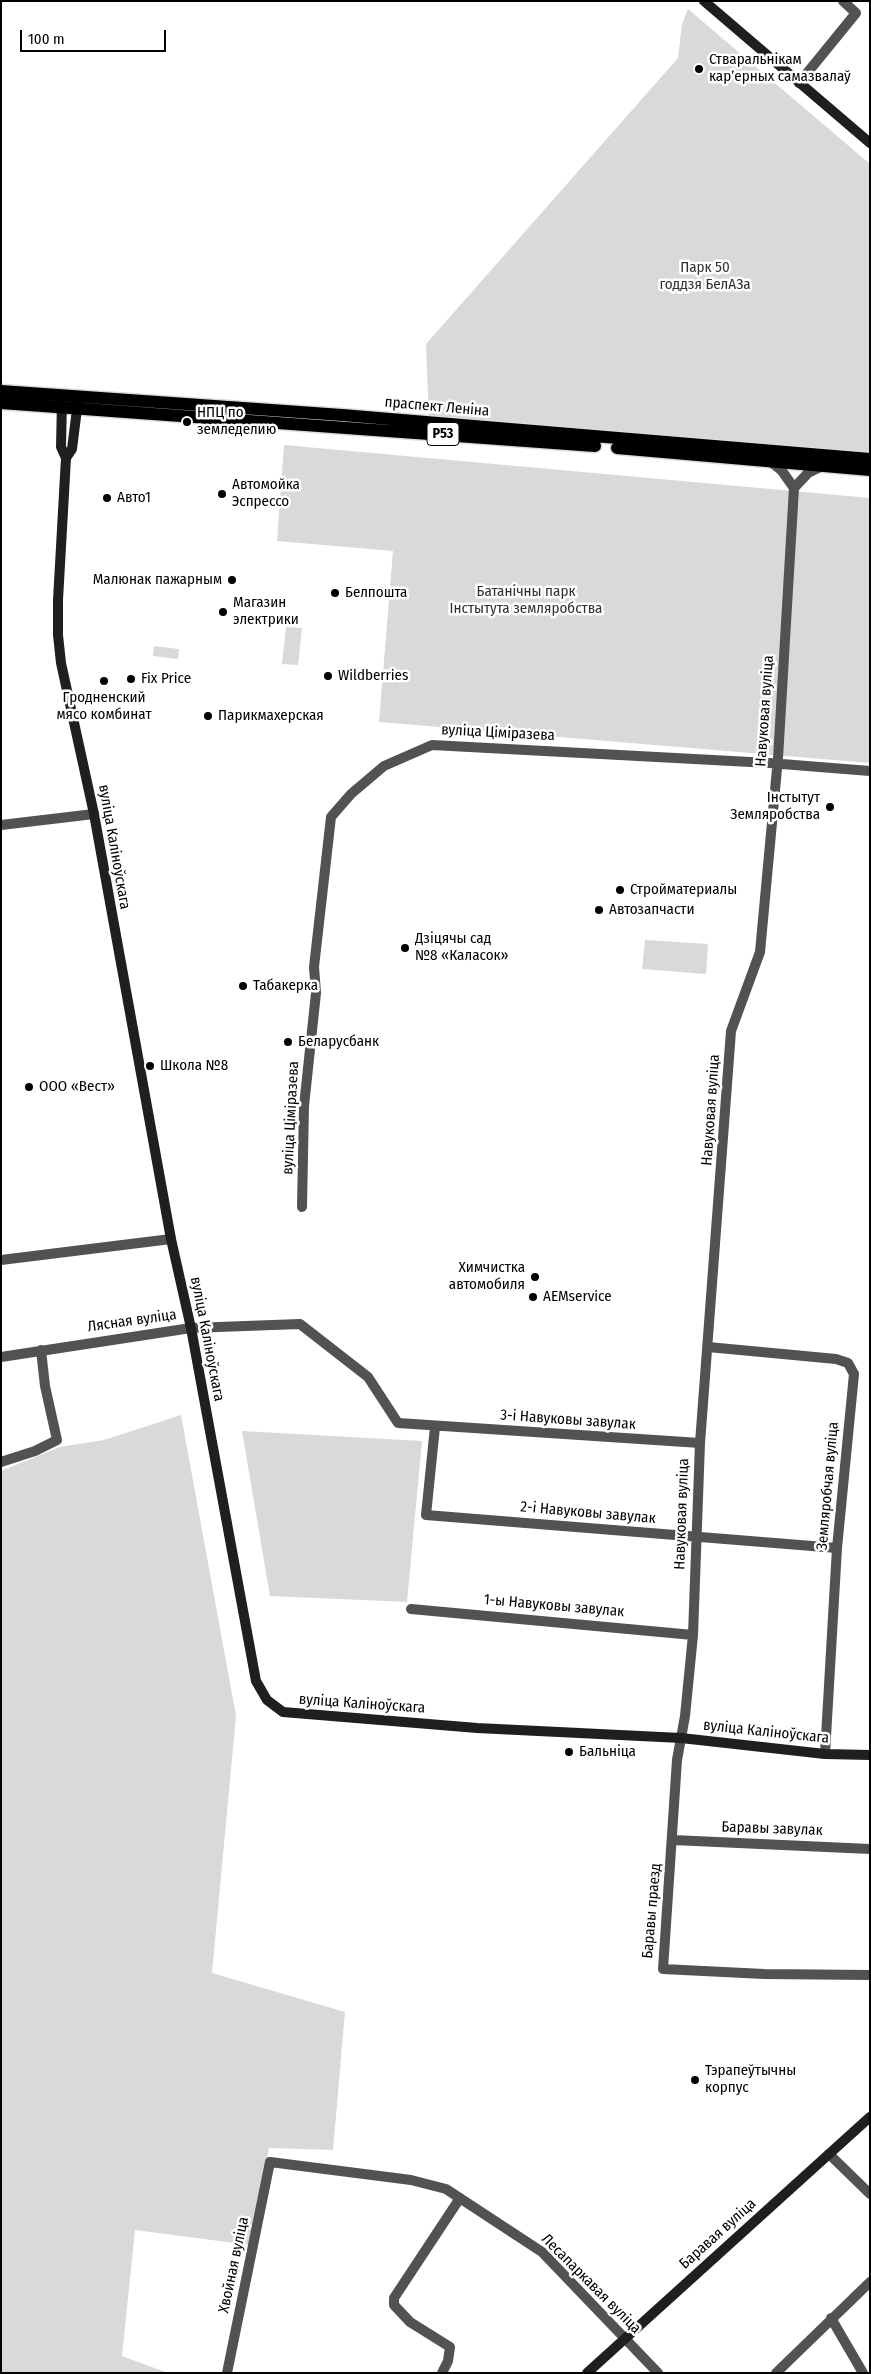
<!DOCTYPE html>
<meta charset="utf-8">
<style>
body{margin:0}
#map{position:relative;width:871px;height:2374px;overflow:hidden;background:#fff;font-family:"Fira Sans Condensed",sans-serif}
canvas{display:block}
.frame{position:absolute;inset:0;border:2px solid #000;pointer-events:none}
.scale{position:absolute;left:20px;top:30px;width:146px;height:22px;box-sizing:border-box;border:2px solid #000;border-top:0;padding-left:6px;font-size:15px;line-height:18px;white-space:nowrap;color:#000;-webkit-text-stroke:4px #fff;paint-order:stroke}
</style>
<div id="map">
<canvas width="871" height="2374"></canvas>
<div class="frame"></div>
<div class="scale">100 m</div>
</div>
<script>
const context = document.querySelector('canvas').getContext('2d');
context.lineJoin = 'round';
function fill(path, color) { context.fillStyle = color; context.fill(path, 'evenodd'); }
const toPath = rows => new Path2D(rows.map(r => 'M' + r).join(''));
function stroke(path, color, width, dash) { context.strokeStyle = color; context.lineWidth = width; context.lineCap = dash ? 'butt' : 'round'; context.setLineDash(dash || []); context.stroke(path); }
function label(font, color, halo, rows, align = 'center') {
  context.font = font + ' "Fira Sans Condensed",sans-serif'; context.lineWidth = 5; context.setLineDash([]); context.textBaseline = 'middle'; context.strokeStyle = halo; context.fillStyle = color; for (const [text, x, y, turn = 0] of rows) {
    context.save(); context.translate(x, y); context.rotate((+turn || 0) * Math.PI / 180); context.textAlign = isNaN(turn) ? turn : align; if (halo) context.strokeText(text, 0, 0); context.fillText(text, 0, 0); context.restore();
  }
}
fill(toPath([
 [688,9,870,164,870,455,429,422,426,344,678,58,682,24],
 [284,445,870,498,870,763,379,722,393,551,277,541],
 [286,627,302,628,298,665,282,664],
 [154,646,179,649,178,659,153,656],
 [645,940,708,944,706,974,642,969],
 [181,1415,236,1716,212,1973,345,2012,333,2150,269,2148,250,2245,135,2230,122,2356,168,2373,1,2373,1,1471,60,1447,104,1440],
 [242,1431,422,1441,407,1602,270,1596]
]), '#d9d9d9');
const primary = toPath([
 [1,391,342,415,870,459],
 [1,403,595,446],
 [617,448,870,470]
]);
stroke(primary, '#dbdbdb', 15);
stroke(toPath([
 [799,83,856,13,843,1],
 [771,462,782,471,794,488,778,758,760,952,731,1031,700,1443,693,1635,685,1716,677,1760,663,1969,764,1974,870,1975],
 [794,488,808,473,822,466],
 [1,825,94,814],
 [302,1207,304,1106,316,993,314,967,331,817,351,794,384,766,432,745,769,763,870,771],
 [1,1260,171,1239],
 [708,1347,836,1359,848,1363,854,1374,837,1548,825,1754],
 [1,1357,191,1328,300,1324,368,1377,398,1423,700,1443],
 [435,1427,426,1515,837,1548],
 [1,1462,35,1451,57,1440,45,1386,41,1350],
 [411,1609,693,1635],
 [673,1840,870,1849],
 [829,2154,870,2194],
 [831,2318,863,2373],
 [227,2373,270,2162,411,2180,446,2189,542,2252,658,2373],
 [442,2373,448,2361,450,2347,410,2322,394,2305,394,2298,460,2198],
 [776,2373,870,2282]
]), '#525252', 10);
stroke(toPath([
 [704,1,870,143],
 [62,400,61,447,66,458,58,600,58,635,61,663,94,814,171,1239,191,1328,256,1681,267,1700,283,1712,477,1728,681,1738,825,1754,870,1755],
 [66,458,72,449,78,401],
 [587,2373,870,2117]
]), '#1f1f1f', 10);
stroke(primary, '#000', 12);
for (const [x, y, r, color] of [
 [699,69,5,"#000"],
 [187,422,5,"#000"],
 [222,494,5,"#000"],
 [107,498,5,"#000"],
 [232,580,5,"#000"],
 [335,593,5,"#000"],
 [223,612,5,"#000"],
 [328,676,5,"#000"],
 [131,679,5,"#000"],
 [104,681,5,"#000"],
 [208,716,5,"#000"],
 [830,807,5,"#000"],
 [620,890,5,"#000"],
 [599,910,5,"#000"],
 [405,948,5,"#000"],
 [243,986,5,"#000"],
 [288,1042,5,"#000"],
 [150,1066,5,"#000"],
 [29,1087,5,"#000"],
 [535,1277,5,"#000"],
 [533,1297,5,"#000"],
 [569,1752,5,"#000"],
 [695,2080,5,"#000"]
]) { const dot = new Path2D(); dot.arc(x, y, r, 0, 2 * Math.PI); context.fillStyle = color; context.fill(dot); stroke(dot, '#fff', 2); }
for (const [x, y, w] of [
 [443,434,32]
]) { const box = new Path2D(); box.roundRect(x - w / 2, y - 11.5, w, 23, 4); context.fillStyle = '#fff'; context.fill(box); stroke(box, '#000', 1); }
label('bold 14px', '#000', null, [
 ["Р53",443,434]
]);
label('15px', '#000', '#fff', [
 ["Стваральнікам",709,60],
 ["карʼерных самазвалаў",709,77],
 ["НПЦ по",197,413],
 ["земледелию",197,430],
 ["Автомойка",232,485],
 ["Эспрессо",232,502],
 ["Авто1",117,498],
 ["Малюнак пажарным",222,580,"right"],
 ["Белпошта",345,593],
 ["Магазин",233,603],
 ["электрики",233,620],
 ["Wildberries",338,676],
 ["Fix Price",141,679],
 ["Гродненский",104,698,"center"],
 ["мясо комбинат",104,715,"center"],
 ["Парикмахерская",218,716],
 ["Інстытут",820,798,"right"],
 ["Земляробства",820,815,"right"],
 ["Стройматериалы",630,890],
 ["Автозапчасти",609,910],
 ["Дзіцячы сад",415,939],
 ["№8 «Каласок»",415,956],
 ["Табакерка",253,986],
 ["Беларусбанк",298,1042],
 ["Школа №8",160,1066],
 ["ООО «Вест»",39,1087],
 ["Химчистка",525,1268,"right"],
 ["автомобиля",525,1285,"right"],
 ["AEMservice",543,1297],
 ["Бальніца",579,1752],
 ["Тэрапеўтычны",705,2071],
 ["корпус",705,2088]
], 'left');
label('15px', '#303030', '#fff', [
 ["Парк 50",705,268],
 ["годдзя БелАЗа",705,285],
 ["Батанічны парк",526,592],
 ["Інстытута земляробства",526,609]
]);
label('15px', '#000', '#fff', [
 ["праспект Леніна",437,407,5],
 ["Навуковая вуліца",765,711,-86],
 ["вуліца Ціміразева",498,733,3],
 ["вуліца Каліноўскага",114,847,80],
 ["Навуковая вуліца",711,1110,-86],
 ["вуліца Ціміразева",291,1118,-87],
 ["Лясная вуліца",132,1321,-8],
 ["вуліца Каліноўскага",207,1339,79],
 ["3-і Навуковы завулак",568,1420,4],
 ["Земляробчая вуліца",828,1486,-85],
 ["2-і Навуковы завулак",588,1513,5],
 ["Навуковая вуліца",682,1514,-88],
 ["1-ы Навуковы завулак",554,1606,5],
 ["вуліца Каліноўскага",362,1704,4],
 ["вуліца Каліноўскага",766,1732,6],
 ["Баравы завулак",772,1829,2],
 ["Баравы праезд",652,1911,-85],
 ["Баравая вуліца",718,2234,-42],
 ["Хвойная вуліца",234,2265,-78],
 ["Лесапаркавая вуліца",591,2284,45]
]);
</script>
